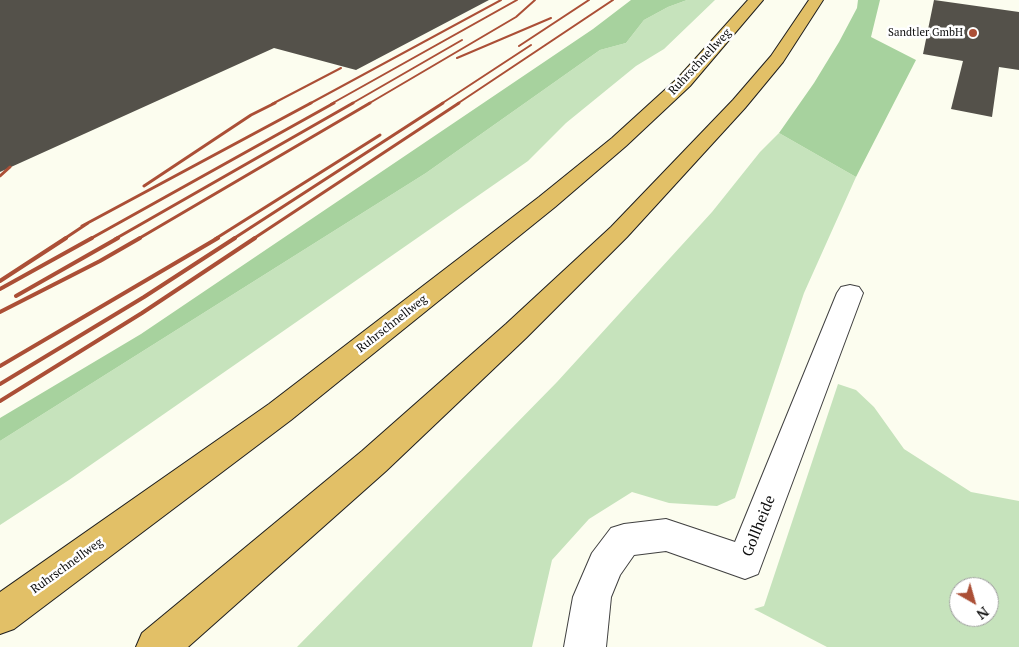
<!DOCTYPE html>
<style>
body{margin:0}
#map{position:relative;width:1019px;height:647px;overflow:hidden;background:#fcfdef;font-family:"PT Serif",serif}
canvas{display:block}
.north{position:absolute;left:949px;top:577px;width:50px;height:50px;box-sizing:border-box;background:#fff;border:1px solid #9e9e9e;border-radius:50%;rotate:142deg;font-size:14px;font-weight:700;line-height:20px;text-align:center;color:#0d0d0d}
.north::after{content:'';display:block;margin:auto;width:18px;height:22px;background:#ab4f36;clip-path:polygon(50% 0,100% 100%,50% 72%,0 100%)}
</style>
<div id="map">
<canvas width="1019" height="647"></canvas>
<div class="north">N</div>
</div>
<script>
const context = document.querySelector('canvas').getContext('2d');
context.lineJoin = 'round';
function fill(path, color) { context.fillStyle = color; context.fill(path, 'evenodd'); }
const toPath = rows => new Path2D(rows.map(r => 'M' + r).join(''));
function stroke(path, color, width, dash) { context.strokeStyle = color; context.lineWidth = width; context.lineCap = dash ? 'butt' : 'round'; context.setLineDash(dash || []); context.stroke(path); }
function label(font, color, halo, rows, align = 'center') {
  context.font = font + ' "PT Serif",serif'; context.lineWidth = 5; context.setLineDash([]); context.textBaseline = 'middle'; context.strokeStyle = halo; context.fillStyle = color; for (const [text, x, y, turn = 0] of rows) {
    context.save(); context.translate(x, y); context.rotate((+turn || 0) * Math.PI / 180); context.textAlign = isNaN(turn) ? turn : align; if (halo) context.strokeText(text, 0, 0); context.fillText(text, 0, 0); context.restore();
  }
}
fill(toPath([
 [687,0,715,0,664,49,636,66,566,123,528,161,69,480,0,525,0,441,426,173,600,50,626,43,644,20,668,7],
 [779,133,856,177,804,293,735,498,717,506,669,503,632,492,589,519,552,560,532,647,297,647,557,382,712,212,760,152],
 [838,384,856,390,874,407,904,449,971,492,1019,501,1019,647,827,647,754,609,764,606],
 [959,587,989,587,989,617,959,617]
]), '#c6e3bc');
fill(toPath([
 [631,0,687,0,668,7,644,20,626,43,600,50,426,173,0,441,0,418,141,334,593,29],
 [858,0,880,0,871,37,916,60,856,177,779,133,814,83,839,42,857,8]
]), '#a7d29e');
fill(toPath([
 [0,0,489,0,356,70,274,48,0,172],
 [934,0,1019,12,1019,70,999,67,992,117,951,109,963,61,923,54]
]), '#54514a');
const minor = toPath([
 [850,285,859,287,863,293,758,574,745,579,666,551,634,555,620,575,611,597,606,647,564,647,573,597,592,553,611,528,624,524,666,519,735,542,837,293,841,287,850,285]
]);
const motorway = toPath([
 [748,0,763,0,690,86,626,146,555,207,291,420,14,629,0,634,0,592,269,404,539,197,612,138,678,78,748,0],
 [809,0,823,0,783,62,745,108,627,237,526,338,386,471,188,647,136,647,142,633,362,451,506,324,611,227,733,100,771,56,809,0]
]);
stroke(minor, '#404040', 2);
stroke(motorway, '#1e1e1e', 2);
fill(minor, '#fff');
fill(motorway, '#e2c067');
stroke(toPath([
 [519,46,589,0],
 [457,58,551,18],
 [272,104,341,68],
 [309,104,501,0],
 [331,104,517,0],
 [351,104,462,40],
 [368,104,516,17,535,0],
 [441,104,531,45],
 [457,104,613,0]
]), '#ab4f36', 2);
stroke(toPath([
 [0,176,10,167],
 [144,186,251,115,275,103],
 [82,226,311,103],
 [64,239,88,223],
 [90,239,334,103],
 [115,239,353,103],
 [138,239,370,103],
 [215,239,380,135],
 [233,239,443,103],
 [253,239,459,103]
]), '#ab4f36', 3);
stroke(toPath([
 [0,281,66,238],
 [0,289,92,238],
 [16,296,118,238],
 [0,312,100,261,140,238],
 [0,366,218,238],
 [0,384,144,297,235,238],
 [0,401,142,313,255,238]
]), '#ab4f36', 4);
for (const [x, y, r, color] of [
 [973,33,5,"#ab4f36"]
]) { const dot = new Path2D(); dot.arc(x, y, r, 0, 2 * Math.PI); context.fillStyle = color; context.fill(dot); stroke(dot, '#fff', 2); }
label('11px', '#0d0d0d', '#fff', [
 ["Sandtler GmbH",963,33]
], 'right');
label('12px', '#0d0d0d', '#fff', [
 ["Ruhrschnellweg",700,62,-47],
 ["Ruhrschnellweg",392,324,-38],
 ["Ruhrschnellweg",67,566,-36]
]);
label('15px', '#0d0d0d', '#fff', [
 ["Gollheide",759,526,-68]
]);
</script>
